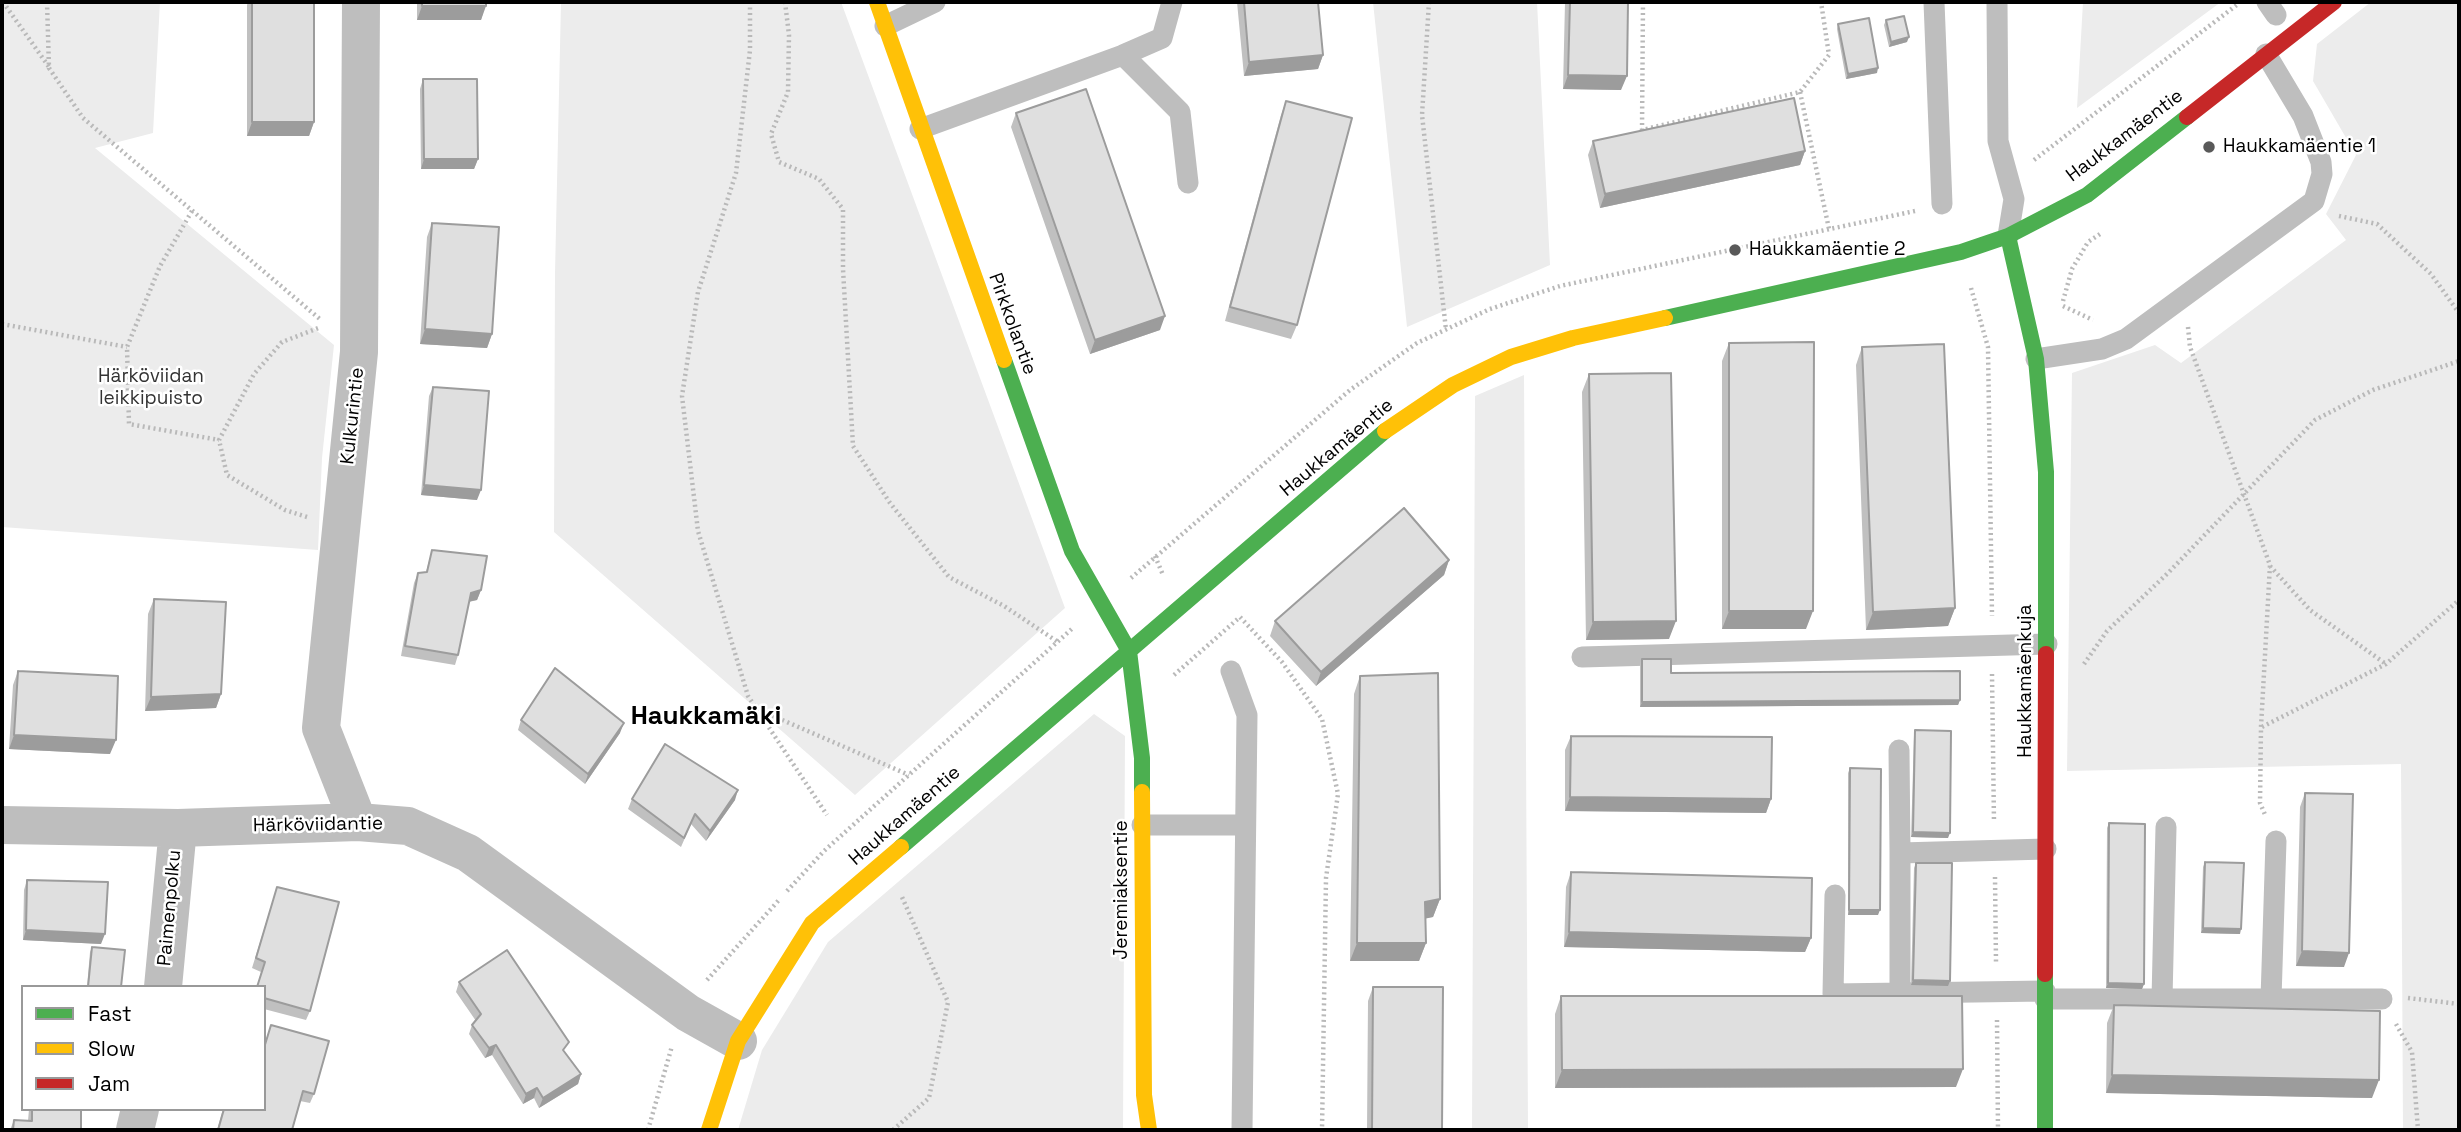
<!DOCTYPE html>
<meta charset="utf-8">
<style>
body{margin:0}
#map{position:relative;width:2461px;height:1132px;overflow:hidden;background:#fff;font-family:"Space Grotesk",sans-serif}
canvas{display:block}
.frame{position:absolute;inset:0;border:4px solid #000;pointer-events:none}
.legend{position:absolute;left:21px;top:985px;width:245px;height:126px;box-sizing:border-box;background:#fff;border:2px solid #999;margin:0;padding:9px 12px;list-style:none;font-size:21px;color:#000}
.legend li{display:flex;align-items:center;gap:14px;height:35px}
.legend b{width:35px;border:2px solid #999}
</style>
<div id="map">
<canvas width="2461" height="1132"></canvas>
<div class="frame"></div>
<ul class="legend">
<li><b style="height:9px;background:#4caf50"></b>Fast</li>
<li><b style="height:9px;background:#ffc107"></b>Slow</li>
<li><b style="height:9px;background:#c62828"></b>Jam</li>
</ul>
</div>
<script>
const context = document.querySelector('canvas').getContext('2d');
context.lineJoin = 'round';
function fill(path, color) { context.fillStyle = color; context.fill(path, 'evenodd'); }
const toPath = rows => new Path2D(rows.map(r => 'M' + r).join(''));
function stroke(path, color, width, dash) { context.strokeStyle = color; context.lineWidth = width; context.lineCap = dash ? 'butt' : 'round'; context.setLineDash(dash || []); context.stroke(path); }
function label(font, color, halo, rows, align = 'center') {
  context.font = font + ' "Space Grotesk",sans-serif'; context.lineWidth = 5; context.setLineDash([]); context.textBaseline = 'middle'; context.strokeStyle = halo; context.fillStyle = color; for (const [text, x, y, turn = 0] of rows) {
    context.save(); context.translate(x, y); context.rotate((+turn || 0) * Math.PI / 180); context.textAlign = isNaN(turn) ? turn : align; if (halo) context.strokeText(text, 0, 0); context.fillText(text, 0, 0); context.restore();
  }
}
fill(toPath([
 [2,2,160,2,153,133,95,148,334,345,322,458,318,550,2,527],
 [561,2,841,2,1065,608,855,795,554,532,555,273],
 [1373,2,1537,2,1550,265,1407,327],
 [2083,2,2221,2,2077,108],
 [2371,2,2459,2,2459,1130,2403,1130,2401,764,2067,771,2072,373,2155,345,2181,363,2346,240,2326,214,2356,155,2313,81,2317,44],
 [1524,375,1528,1130,1472,1130,1475,396],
 [1094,714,1125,736,1123,1130,738,1130,762,1050,828,942]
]), '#ececec');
stroke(toPath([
 [3,2,49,67],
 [47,2,49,68,83,118,321,320],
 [750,2,750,50,736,173,698,292,682,396,698,531,748,696,827,815],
 [785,2,789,35,788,92,771,134,779,162,819,179,843,209,843,269,853,446,890,503,949,577,1004,606,1058,642],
 [1429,2,1422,115,1446,330],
 [1643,2,1642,130,1800,92,1829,55,1821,2],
 [1800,92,1829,229],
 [2034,160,2238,4],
 [192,211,160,266,127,347,129,424,219,440],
 [2339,216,2377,224,2431,274,2459,313],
 [1971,288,1988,347,1992,616],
 [2063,301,2072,269,2088,242,2100,234],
 [2063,306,2093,320],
 [2,324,127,347],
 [2188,327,2190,347,2270,565,2261,727,2260,803,2266,817],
 [307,517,285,510,227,475,219,440,254,374,282,342,321,327],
 [1155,556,1163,575],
 [2270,566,2310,610,2386,664],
 [1131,578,1350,390,1417,343,1490,309,1560,286,1915,211],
 [2084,664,2107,631,2169,572,2315,420,2373,390,2459,361],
 [1992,674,1994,822],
 [1174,675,1240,617,1282,662,1322,719,1338,794,1326,878,1322,1130],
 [757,709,909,775],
 [2262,727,2386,664,2459,600],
 [1995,877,1996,962],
 [787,891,824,851,1074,627],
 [707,980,779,900],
 [2408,998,2459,1004],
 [1997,1020,1998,1130],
 [2396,1024,2412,1052,2418,1130],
 [648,1130,672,1046],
 [893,1130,929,1098,948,1002,902,897]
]), '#b9b9b9', 4.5, [2, 3.5]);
stroke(toPath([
 [1934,2,1942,204],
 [1997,2,1998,141,2014,199,2008,236],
 [2267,2,2276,15],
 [885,26,935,2],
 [1123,55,1162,38,1172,2],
 [920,129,1123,55,1180,112,1188,183],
 [2036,359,2102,349,2126,339,2314,201,2322,174,2321,162,2303,116,2266,54],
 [1582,657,2047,644],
 [1231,671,1247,715,1242,1130],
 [1899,750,1900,853,2046,849],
 [1142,825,1245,825],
 [1835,895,1833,994,2045,991],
 [1900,994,1900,853],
 [2045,999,2382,999],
 [2162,999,2166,827],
 [2271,999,2276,841]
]), '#bebebe', 21);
stroke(toPath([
 [358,822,321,728,359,352,361,2],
 [2,825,178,828,358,822,408,826,468,853,688,1013,738,1041],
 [163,987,178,828],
 [135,1130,140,1109]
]), '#bebebe', 38);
stroke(toPath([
 [2008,236,2036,359,2046,472,2046,654],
 [1665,318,1961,252,2008,236,2087,195,2187,117],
 [1004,360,1072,551,1129,651,1142,758,1142,792],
 [901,847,1385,431],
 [2045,1130,2045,974]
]), '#4caf50', 16);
stroke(toPath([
 [877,2,1004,360],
 [1385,431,1453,385,1511,357,1573,338,1665,318],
 [1142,792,1144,1095,1149,1130],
 [709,1130,738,1041,812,923,901,847]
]), '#ffc107', 16);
stroke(toPath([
 [2187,117,2334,2],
 [2045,974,2046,654]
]), '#c62828', 16);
fill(toPath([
 [248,2,314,2,314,122,309,136,247,136,247,5],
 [417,2,486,2,481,20,417,20],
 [1237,2,1318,2,1323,55,1318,69,1244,76],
 [1565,2,1628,2,1621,90,1563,89],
 [1886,20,1907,42,1889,47,1884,25],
 [1838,24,1877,73,1846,79,1837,29],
 [423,79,478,159,474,169,421,169,420,89],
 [1286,101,1297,325,1291,339,1225,321,1281,115],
 [1016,113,1160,330,1090,354,1011,127],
 [1593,141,1805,151,1800,165,1600,208,1588,155],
 [432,223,492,334,487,348,420,344,427,237],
 [1729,343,1806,629,1722,629,1722,361],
 [1862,347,1955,608,1948,626,1866,630,1856,365],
 [1589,374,1669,639,1586,640,1582,392],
 [433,387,477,500,421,495,429,396],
 [432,550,481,590,477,600,469,602,458,655,455,665,401,656,414,583,418,573,426,572],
 [1449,560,1444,575,1316,686,1270,636,1275,621],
 [154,599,221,694,216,708,145,711,148,614],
 [1642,659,1671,673,1960,700,1958,705,1640,707,1640,664],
 [18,671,110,754,9,749,13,685],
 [1360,676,1440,899,1433,917,1426,918,1426,943,1419,961,1350,961,1354,694],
 [521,720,620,733,585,784,518,730],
 [1915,730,1948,838,1911,837,1914,735],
 [1571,736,1771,799,1766,813,1565,811,1565,750],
 [1850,768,1878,915,1848,915,1848,773],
 [2305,793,2344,967,2296,966,2300,807],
 [632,799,735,800,706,841,691,824,681,847,628,809],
 [2109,823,2144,984,2142,989,2106,988,2107,828],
 [2205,862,2240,934,2201,933,2203,867],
 [1916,863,1950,981,1948,986,1911,985,1914,868],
 [1571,872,1811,938,1805,952,1564,947,1566,887],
 [27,880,101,944,23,940,24,890],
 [277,887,310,1011,306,1020,264,1009,264,987,257,987,261,972,252,968],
 [92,947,121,987,87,987,90,952],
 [459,982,565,1053,581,1074,578,1084,539,1108,534,1098,523,1104,492,1055,485,1058,469,1034,472,1025,476,1021,456,992],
 [1373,987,1442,1130,1367,1130,1368,1001],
 [1561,996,1956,1087,1555,1088,1555,1014],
 [2114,1005,2372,1098,2106,1093,2107,1023],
 [271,1025,314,1094,310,1103,300,1101,292,1130,217,1130,223,1109,264,1109,264,1045],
 [29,1109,81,1109,81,1130,10,1130,14,1120,28,1121]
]), '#c0c0c0');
fill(toPath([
 [422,6,486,6,481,20,417,20],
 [1909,37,1907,42,1889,47,1891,42],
 [1323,55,1318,69,1244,76,1249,62],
 [1878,68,1877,73,1846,79,1848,74],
 [1568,75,1627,76,1621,90,1563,89],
 [252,122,314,122,309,136,247,136],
 [1805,151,1800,165,1600,208,1605,194],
 [424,159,478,159,474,169,421,169],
 [1165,316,1160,330,1090,354,1095,340],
 [425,329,492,334,487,348,420,344],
 [424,485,481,490,477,500,421,495],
 [1449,560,1444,575,1316,686,1321,672],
 [481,590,477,600,467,602,471,593],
 [1955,608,1948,626,1866,630,1873,612],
 [1729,611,1813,611,1806,629,1722,629],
 [1676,621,1669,639,1586,640,1593,622],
 [221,694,216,708,145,711,151,697],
 [1960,700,1958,705,1640,707,1642,702],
 [624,723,620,733,585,784,588,774],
 [14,735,116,740,110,754,9,749],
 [738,790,735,800,706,841,710,831],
 [1570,797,1771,799,1766,813,1565,811],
 [1913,832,1950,833,1948,838,1911,837],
 [1440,899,1433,917,1419,920,1425,902],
 [1849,910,1880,910,1878,915,1848,915],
 [2203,928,2241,929,2240,934,2201,933],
 [26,930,105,934,101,944,23,940],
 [1569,932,1811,938,1805,952,1564,947],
 [1357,943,1426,943,1419,961,1350,961],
 [2302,951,2349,953,2344,967,2296,966],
 [1913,980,1950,981,1948,986,1911,985],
 [2108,983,2144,984,2142,989,2106,988],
 [496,1045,492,1055,485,1058,489,1048],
 [1963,1069,1956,1087,1555,1088,1562,1070],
 [581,1074,578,1084,539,1108,543,1098],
 [2112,1075,2379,1080,2372,1098,2106,1093],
 [537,1088,534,1098,523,1104,526,1094]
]), '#9c9c9c');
const building = toPath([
 [252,2,314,2,314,122,252,122,252,2],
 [422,2,486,2,486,6,422,6,422,2],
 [1244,2,1318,2,1323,55,1249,62,1244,2],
 [1570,2,1628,2,1627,76,1568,75,1570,2],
 [1904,16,1909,37,1891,42,1886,20,1904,16],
 [1869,18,1878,68,1848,74,1838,24,1869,18],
 [423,79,477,79,478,159,424,159,423,79],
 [1086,89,1165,316,1095,340,1016,113,1086,89],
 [1794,98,1805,151,1605,194,1593,141,1794,98],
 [1286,101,1352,118,1297,325,1230,307,1286,101],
 [432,223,499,227,492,334,425,329,432,223],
 [1814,342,1813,611,1729,611,1729,343,1814,342],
 [1944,344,1955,608,1873,612,1862,347,1944,344],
 [1671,373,1676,621,1593,622,1589,374,1671,373],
 [433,387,489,391,481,490,424,485,433,387],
 [1404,508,1449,560,1321,672,1275,621,1404,508],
 [432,550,487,556,481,590,471,593,458,655,405,646,418,573,427,572,432,550],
 [154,599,226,602,221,694,151,697,154,599],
 [1642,659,1671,659,1671,673,1960,671,1960,700,1642,702,1642,659],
 [555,668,624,723,588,774,521,720,555,668],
 [18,671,118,676,116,740,14,735,18,671],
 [1438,673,1440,899,1425,902,1426,943,1357,943,1360,676,1438,673],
 [1915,730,1951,731,1950,833,1913,832,1915,730],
 [1571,736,1772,737,1771,799,1570,797,1571,736],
 [665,744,738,790,710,831,695,814,684,838,632,799,665,744],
 [1850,768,1881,769,1880,910,1849,910,1850,768],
 [2305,793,2353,794,2349,953,2302,951,2305,793],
 [2109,823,2145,824,2144,984,2108,983,2109,823],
 [2205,862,2244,863,2241,929,2203,928,2205,862],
 [1916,863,1952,863,1950,981,1913,980,1916,863],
 [1571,872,1812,878,1811,938,1569,932,1571,872],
 [27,880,108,882,105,934,26,930,27,880],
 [277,887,339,902,310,1011,264,998,264,987,257,987,265,962,256,958,277,887],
 [92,947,125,950,121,987,88,987,92,947],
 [507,950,569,1042,563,1050,581,1074,543,1098,537,1088,526,1094,496,1045,489,1048,472,1025,481,1014,459,982,507,950],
 [1373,987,1443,987,1442,1130,1372,1130,1373,987],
 [1561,996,1962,996,1963,1069,1562,1070,1561,996],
 [2114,1005,2380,1011,2379,1080,2112,1075,2114,1005],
 [271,1025,329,1041,314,1094,303,1091,292,1130,218,1130,224,1109,264,1109,264,1048,271,1025],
 [32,1109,81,1109,81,1130,13,1130,14,1120,32,1121,32,1109]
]);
fill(building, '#dfdfdf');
stroke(building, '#9c9c9c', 2);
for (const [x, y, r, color] of [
 [2209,147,7,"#595959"],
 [1735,250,7,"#595959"]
]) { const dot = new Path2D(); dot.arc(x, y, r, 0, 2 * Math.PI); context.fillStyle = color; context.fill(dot); stroke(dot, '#fff', 2.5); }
label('19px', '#000', '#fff', [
 ["Haukkamäentie",2125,136,-37],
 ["Pirkkolantie",1012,324,70],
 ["Kulkurintie",353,416,-84],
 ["Haukkamäentie",1337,448,-40],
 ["Haukkamäenkuja",2026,681,-90],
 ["Haukkamäentie",905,816,-41],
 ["Härköviidantie",318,825,-1],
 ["Jeremiaksentie",1122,890,-90],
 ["Paimenpolku",170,908,-85]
]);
label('19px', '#000', '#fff', [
 ["Haukkamäentie 1",2223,147],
 ["Haukkamäentie 2",1749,250]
], 'left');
label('19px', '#333', '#fff', [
 ["Härköviidan",151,377],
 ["leikkipuisto",151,399]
]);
label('bold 26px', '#000', '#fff', [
 ["Haukkamäki",706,717]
]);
</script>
